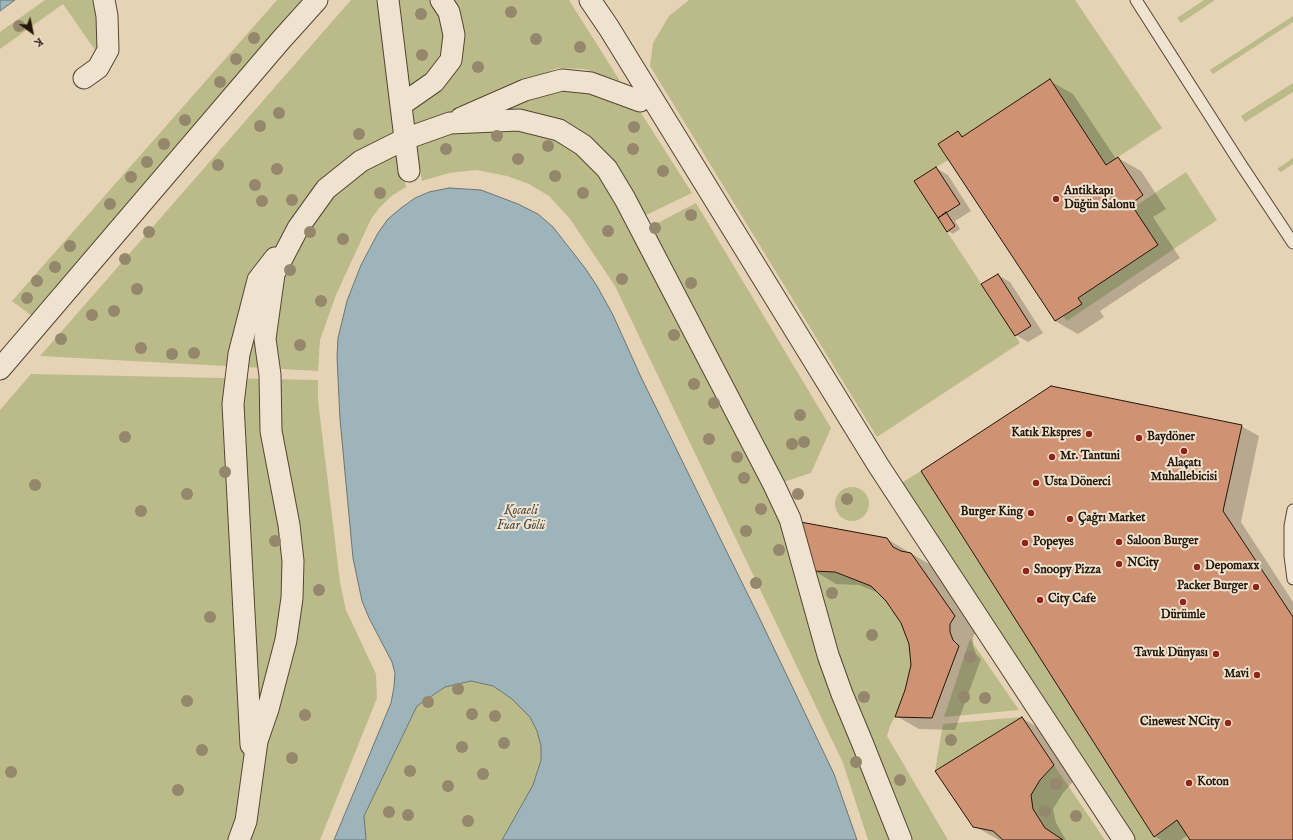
<!DOCTYPE html>
<meta charset="utf-8">
<style>
body{margin:0}
#map{position:relative;width:1293px;height:840px;overflow:hidden;background:#e6d3b5;font-family:"IM FELL English",serif}
canvas{display:block}
.north{position:absolute;left:12px;top:12px;width:40px;height:40px;-webkit-text-stroke:3px #efe2cf;paint-order:stroke;rotate:147deg;font-size:11px;font-weight:700;line-height:16px;text-align:center;color:#241609}
.north::after{content:'';display:block;margin:auto;width:14px;height:18px;background:#241609;clip-path:polygon(50% 0,100% 100%,50% 72%,0 100%)}
</style>
<div id="map">
<canvas width="1293" height="840"></canvas>
<div class="north">K</div>
</div>
<script>
const context = document.querySelector('canvas').getContext('2d');
context.lineJoin = 'round';
function fill(path, color) { context.fillStyle = color; context.fill(path, 'evenodd'); }
const toPath = rows => new Path2D(rows.map(r => 'M' + r).join(''));
function stroke(path, color, width, dash) { context.strokeStyle = color; context.lineWidth = width; context.lineCap = dash ? 'butt' : 'round'; context.setLineDash(dash || []); context.stroke(path); }
function label(font, color, halo, rows, align = 'center') {
  context.font = font + ' "IM FELL English",serif'; context.lineWidth = 4; context.setLineDash([]); context.textBaseline = 'middle'; context.strokeStyle = halo; context.fillStyle = color; for (const [text, x, y, turn = 0] of rows) {
    context.save(); context.translate(x, y); context.rotate((+turn || 0) * Math.PI / 180); context.textAlign = isNaN(turn) ? turn : align; if (halo) context.strokeText(text, 0, 0); context.fillText(text, 0, 0); context.restore();
  }
}
fill(toPath([
 [45,0,100,0,104,41,95,50,63,4,0,49,0,32],
 [277,0,307,0,32,316,12,301],
 [351,0,382,0,406,187,393,195,380,207,371,219,336,295,320,340,318,371,40,356],
 [395,0,569,0,620,81,584,69,557,68,410,131],
 [689,0,1075,0,1162,128,1106,165,1050,80,962,137,938,145,948,160,914,181,1020,343,877,437,650,66,653,43,669,16],
 [1204,0,1215,0,1181,23,1177,18],
 [1293,16,1293,22,1213,74,1210,70],
 [1293,83,1293,92,1245,122,1241,116],
 [561,85,636,105,692,193,640,218,584,138,473,118],
 [513,126,579,148,602,174,769,490,894,840,868,840,843,763,615,286,570,219,549,196,529,184,507,176,476,170,449,173,422,181,415,143,442,132],
 [1293,158,1293,164,1281,172,1277,169],
 [1186,172,1217,220,1067,321,1063,316,1082,304,1078,298,1158,245,1133,208],
 [696,203,831,428,811,473,774,485,642,231],
 [31,374,318,380,318,400,340,582,346,610,376,674,377,698,320,840,0,840,0,410],
 [921,471,1154,837,1177,820,1190,840,1131,840,898,485],
 '835 504a17 17 0 1 1 34 0a17 17 0 1 1-34 0Z',
 [812,571,833,572,871,586,886,601,901,623,909,644,911,665,905,690,899,709,890,726,887,736,948,840,907,840,846,692],
 [970,639,1019,710,944,717],
 [471,681,493,686,512,699,530,717,537,731,541,746,541,760,533,785,502,840,366,840,364,816,417,706,445,687],
 [1022,717,935,771,943,724],
 [1054,765,1105,840,1063,840,1045,828,1033,809,1031,795,1040,780]
]), '#bbbb8a');
const water = toPath([
 [0,0,15,0,0,11,0,0],
 [449,188,481,190,518,204,538,214,553,227,585,268,597,286,613,315,640,375,719,536,757,613,834,774,857,840,502,840,533,785,541,760,541,746,537,731,530,717,512,699,493,686,471,681,445,687,417,706,364,816,366,840,334,840,391,703,394,687,395,673,392,662,369,618,362,601,353,558,340,419,337,357,338,338,347,301,361,265,378,233,388,219,401,208,415,198,429,192,449,188]
]);
fill(water, '#9cb4ba');
stroke(water, '#6c7573', 1);
fill(toPath([
 [1050,81,1073,94,1116,159,1118,158,1141,171,1166,209,1153,217,1180,258,1100,311,1104,317,1078,334,1055,321,958,133,965,137],
 [936,168,948,175,971,211,955,221,960,229,953,234,948,231],
 [998,275,1010,282,1043,333,1028,342,1016,335],
 [1241,426,1259,436,1241,522,1293,602,1293,840,1191,840,1188,835,1181,840,1161,840,1154,836,922,472],
 [887,539,934,567,977,630,973,637,973,646,976,654,981,659,955,730,919,729,896,716,906,691,912,665,910,644,901,623,886,600,879,593,859,585,836,584,813,570],
 [1022,718,1045,732,1076,778,1063,793,1053,809,1056,823,1066,840,999,840,974,826]
]), '#0003');
const building = toPath([
 [1050,79,1106,165,1118,157,1143,195,1131,204,1158,245,1078,298,1082,304,1055,321,938,144,958,131,962,137,1050,79],
 [936,167,960,204,938,218,914,181,936,167],
 [946,212,955,226,947,232,938,218,946,212],
 [998,274,1031,326,1015,336,981,284,998,274],
 [1051,386,1242,425,1223,511,1293,617,1293,840,1190,840,1177,820,1154,837,921,471,1051,386],
 [795,521,887,538,893,547,901,551,911,553,955,616,950,624,950,632,953,640,959,646,932,718,895,717,905,690,911,665,909,644,901,623,886,601,871,586,835,572,812,571,795,521],
 [1022,717,1054,765,1040,780,1031,795,1033,809,1045,828,1063,840,1003,840,993,831,973,827,935,771,1022,717]
]);
fill(building, '#cf9374');
stroke(building, '#241609', 1);
const lane = toPath([
 [1136,0,1240,163,1293,243],
 [1293,510,1290,526,1290,556,1293,579]
]);
const street = toPath([
 [388,0,409,171],
 [590,0,609,28,878,465,1124,840],
 [84,78,98,68,108,50,107,16,104,0],
 [401,105,434,82,451,60,454,35,449,12,441,0],
 [461,118,525,90,562,80,591,83,640,101],
 [0,369,281,40,317,0],
 [251,745,233,404,239,354,258,280,275,258],
 [239,840,246,821,257,741,268,709,286,640,292,598,293,561,289,525,271,431,270,375,265,339,274,274,298,228,326,189,361,161,405,139,450,123,519,120,559,130,583,145,607,169,625,199,774,485,790,519,828,655,842,694,862,742,901,840]
]);
stroke(lane, '#544534', 13);
stroke(street, '#544534', 23);
stroke(lane, '#efe2cf', 11);
stroke(street, '#efe2cf', 21);
context.fillStyle = '#94876c';
for (const [x, y] of [
 [511,12],
 [421,14],
 [19,26],
 [254,38],
 [536,39],
 [580,47],
 [422,55],
 [236,59],
 [478,67],
 [220,82],
 [279,113],
 [185,120],
 [260,126],
 [634,127],
 [359,134],
 [497,136],
 [164,144],
 [548,146],
 [446,149],
 [633,149],
 [518,159],
 [147,162],
 [218,165],
 [277,169],
 [663,171],
 [555,176],
 [131,177],
 [255,185],
 [380,193],
 [583,193],
 [292,200],
 [262,201],
 [110,204],
 [691,215],
 [655,228],
 [608,231],
 [149,232],
 [310,232],
 [343,239],
 [70,246],
 [125,259],
 [55,267],
 [290,270],
 [622,279],
 [37,281],
 [691,283],
 [137,289],
 [27,298],
 [321,301],
 [114,311],
 [92,315],
 [674,335],
 [61,339],
 [300,345],
 [141,348],
 [194,353],
 [172,354],
 [694,384],
 [714,403],
 [800,415],
 [125,437],
 [709,439],
 [804,442],
 [792,444],
 [737,457],
 [225,472],
 [744,478],
 [35,485],
 [187,494],
 [798,494],
 [847,499],
 [761,509],
 [141,511],
 [746,531],
 [275,541],
 [779,550],
 [756,583],
 [319,590],
 [832,593],
 [210,617],
 [872,635],
 [970,657],
 [458,689],
 [864,697],
 [964,697],
 [985,698],
 [187,701],
 [428,702],
 [472,714],
 [305,715],
 [495,716],
 [951,740],
 [504,743],
 [462,747],
 [202,750],
 [292,758],
 [856,762],
 [410,771],
 [11,772],
 [483,774],
 [900,780],
 [1056,784],
 [448,786],
 [178,790],
 [1045,811],
 [389,812],
 [408,815],
 [1076,816],
 [468,821]
]) { context.beginPath(); context.arc(x, y, 6, 0, 2 * Math.PI); context.fill(); }
for (const [x, y, r, color] of [
 [1056,199,4,"#8f2418"],
 [1089,434,4,"#8f2418"],
 [1139,438,4,"#8f2418"],
 [1184,451,4,"#8f2418"],
 [1052,457,4,"#8f2418"],
 [1036,483,4,"#8f2418"],
 [1031,513,4,"#8f2418"],
 [1070,519,4,"#8f2418"],
 [1119,542,4,"#8f2418"],
 [1025,543,4,"#8f2418"],
 [1119,564,4,"#8f2418"],
 [1197,567,4,"#8f2418"],
 [1026,571,4,"#8f2418"],
 [1256,587,4,"#8f2418"],
 [1040,600,4,"#8f2418"],
 [1183,602,4,"#8f2418"],
 [1216,654,4,"#8f2418"],
 [1257,675,4,"#8f2418"],
 [1228,723,4,"#8f2418"],
 [1189,783,4,"#8f2418"]
]) { const dot = new Path2D(); dot.arc(x, y, r, 0, 2 * Math.PI); context.fillStyle = color; context.fill(dot); stroke(dot, '#efe2cf', 1.5); }
label('bold 12px', '#241609', '#efe2cf', [
 ["Antikkapı",1064,192],
 ["Düğün Salonu",1064,206],
 ["Katık Ekspres",1081,434,"right"],
 ["Baydöner",1147,438],
 ["Mr. Tantuni",1060,457],
 ["Alaçatı",1184,464,"center"],
 ["Muhallebicisi",1184,478,"center"],
 ["Usta Dönerci",1044,483],
 ["Burger King",1023,513,"right"],
 ["Çağrı Market",1078,519],
 ["Saloon Burger",1127,542],
 ["Popeyes",1033,543],
 ["NCity",1127,564],
 ["Depomaxx",1205,567],
 ["Snoopy Pizza",1034,571],
 ["Packer Burger",1248,587,"right"],
 ["City Cafe",1048,600],
 ["Dürümle",1183,616,"center"],
 ["Tavuk Dünyası",1208,654,"right"],
 ["Mavi",1249,675,"right"],
 ["Cinewest NCity",1220,723,"right"],
 ["Koton",1197,783]
], 'left');
label('italic 13px', '#4e4d47', '#efe2cf', [
 ["Kocaeli",521,511],
 ["Fuar Gölü",521,526]
]);
</script>
